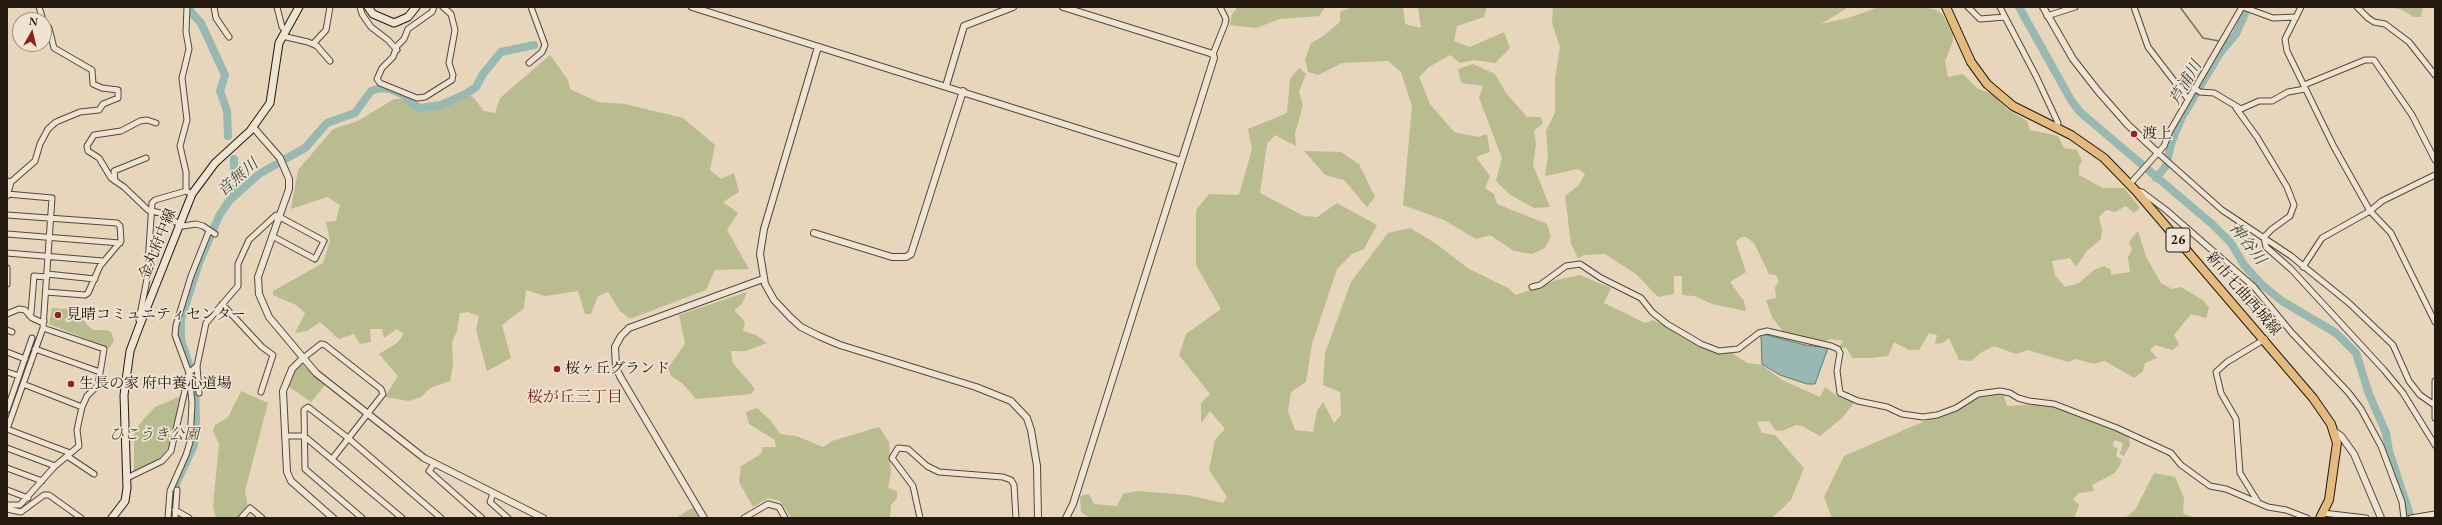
<!DOCTYPE html>
<meta charset="utf-8">
<style>
body{margin:0}
#map{position:relative;width:2442px;height:525px;overflow:hidden;background:#e7d5bc;font-family:"EB Garamond",serif}
canvas{display:block}
.frame{position:absolute;inset:0;border:8px solid #23190e;pointer-events:none}
.north{position:absolute;left:12px;top:12px;width:40px;height:40px;box-sizing:border-box;background:#efe4d3;border:1px solid #9d9384;border-radius:50%;rotate:8deg;font-size:11px;font-weight:700;line-height:16px;text-align:center;color:#23190e}
.north::after{content:'';display:block;margin:auto;width:14px;height:18px;background:#8f2418;clip-path:polygon(50% 0,100% 100%,50% 72%,0 100%)}
</style>
<div id="map">
<canvas width="2442" height="525"></canvas>
<div class="frame"></div>
<div class="north">N</div>
</div>
<script>
const context = document.querySelector('canvas').getContext('2d');
context.lineJoin = 'round';
function fill(path, color) { context.fillStyle = color; context.fill(path, 'evenodd'); }
const toPath = rows => new Path2D(rows.map(r => 'M' + r).join(''));
function stroke(path, color, width, dash) { context.strokeStyle = color; context.lineWidth = width; context.lineCap = dash ? 'butt' : 'round'; context.setLineDash(dash || []); context.stroke(path); }
function label(font, color, halo, rows, align = 'center') {
  context.font = font + ' "EB Garamond","Noto Serif JP",serif'; context.lineWidth = 3.5; context.setLineDash([]); context.textBaseline = 'middle'; context.strokeStyle = halo; context.fillStyle = color; for (const [text, x, y, turn = 0] of rows) {
    context.save(); context.translate(x, y); context.rotate((+turn || 0) * Math.PI / 180); context.textAlign = isNaN(turn) ? turn : align; if (halo) context.strokeText(text, 0, 0); context.fillText(text, 0, 0); context.restore();
  }
}
fill(toPath([
 [1238,7,1325,7,1319,16,1280,19,1256,28,1230,25,1232,14],
 [1352,7,1403,7,1405,24,1421,28,1418,7,1487,7,1484,17,1457,26,1454,41,1470,47,1504,32,1510,48,1495,63,1474,60,1460,63,1450,55,1429,67,1419,77,1430,104,1454,132,1478,137,1487,134,1490,152,1476,157,1490,176,1485,188,1494,194,1497,204,1547,224,1551,236,1545,248,1532,254,1514,251,1490,235,1476,239,1444,220,1403,205,1412,106,1401,72,1388,61,1342,63,1318,75,1308,72,1305,60,1311,43,1322,37,1340,22,1340,12],
 [1553,7,1849,7,1821,24,1848,18,1879,7,1924,7,1936,10,1942,14,1953,34,1953,41,1945,61,1948,77,1963,74,1978,89,1992,94,2007,109,2027,121,2030,130,2058,136,2064,148,2077,150,2082,161,2079,166,2079,175,2103,188,2124,188,2140,208,2134,213,2126,206,2115,212,2106,210,2099,217,2102,229,2101,239,2087,251,2076,267,2070,258,2052,261,2055,275,2065,287,2079,283,2094,270,2104,266,2111,270,2111,275,2130,272,2128,257,2132,250,2129,242,2138,231,2146,257,2161,283,2172,289,2181,287,2204,301,2209,308,2206,318,2191,314,2174,335,2179,344,2173,350,2155,345,2150,350,2157,358,2145,363,2143,371,2134,378,2105,361,2094,364,2076,359,2068,362,2028,350,2016,354,1994,346,1982,352,1971,361,1959,360,1949,338,1943,343,1935,344,1937,335,1929,333,1919,350,1909,350,1894,342,1888,356,1872,358,1852,358,1846,347,1840,349,1839,347,1843,341,1830,339,1825,341,1784,333,1772,317,1766,300,1776,298,1775,287,1779,281,1776,275,1769,274,1754,243,1746,237,1741,237,1736,242,1746,272,1730,282,1744,301,1746,311,1712,304,1694,296,1682,295,1682,276,1674,276,1674,294,1658,297,1636,274,1605,254,1585,255,1578,258,1571,244,1565,196,1579,185,1585,174,1578,169,1545,176,1548,156,1546,131,1555,113,1555,79,1560,47,1552,23],
 [2392,7,2423,7,2421,17,2414,17,2402,10],
 [550,55,568,80,570,89,598,102,625,104,683,118,715,145,710,170,721,179,734,173,739,192,723,202,738,213,727,230,749,269,715,270,706,290,630,319,620,311,608,292,598,296,591,314,585,314,578,291,545,296,526,290,524,308,502,325,511,358,487,371,476,330,479,316,468,312,460,313,457,331,452,342,453,364,450,381,430,388,421,397,409,401,385,397,398,376,379,354,397,343,404,334,397,329,384,338,382,329,370,329,371,342,360,344,354,334,339,339,320,322,307,331,295,333,305,313,296,305,273,295,273,291,323,263,330,241,326,222,336,221,340,205,327,197,291,209,298,170,333,129,358,121,394,99,410,98,425,106,439,104,461,93,473,97,484,111,495,113,500,98],
 [1473,64,1495,74,1506,93,1527,117,1540,117,1543,123,1534,131,1536,145,1533,165,1550,207,1534,208,1509,194,1496,181,1502,158,1479,98,1483,86,1461,83,1458,69],
 [1299,68,1306,74,1299,92,1303,105,1295,134,1296,146,1275,135,1267,144,1260,193,1304,216,1317,217,1337,203,1377,225,1364,249,1352,254,1337,269,1312,344,1306,382,1291,392,1288,411,1295,430,1313,432,1317,411,1323,402,1334,423,1341,415,1340,392,1323,385,1325,353,1351,282,1388,233,1410,228,1435,243,1469,269,1508,288,1516,295,1557,280,1580,275,1611,288,1604,303,1645,323,1653,320,1718,353,1732,353,1747,363,1762,365,1782,380,1820,397,1825,387,1837,396,1855,402,1842,418,1820,436,1802,426,1796,425,1782,431,1775,430,1769,421,1757,422,1762,433,1775,435,1804,468,1791,500,1772,518,1090,518,1081,512,1080,496,1089,494,1094,504,1117,506,1123,494,1138,491,1187,495,1223,503,1227,497,1209,470,1215,440,1225,429,1210,411,1201,423,1201,403,1210,394,1179,355,1186,334,1221,309,1196,265,1196,210,1209,194,1239,195,1252,149,1248,129,1287,113,1290,79],
 [1304,151,1341,152,1359,164,1375,197,1367,207,1344,180,1325,175],
 [747,292,742,304,734,310,745,322,743,331,756,335,767,343,746,351,731,351,733,363,755,389,751,394,696,399,682,383,671,376,668,368,685,344,679,315],
 [52,308,77,310,87,325,93,330,105,330,111,332,114,341,109,348,49,324],
 [301,363,325,385,311,402,288,386,292,373],
 [241,391,268,403,245,491,248,508,240,518,216,518,213,506,219,444,213,431,215,425,228,417],
 [2003,393,2007,406,2040,404,2057,408,2121,431,2129,438,2130,445,2124,456,2120,454,2123,443,2114,440,2113,446,2118,449,2116,456,2122,460,2118,469,2113,474,2092,485,2094,491,2079,493,2073,499,2079,505,2074,518,1832,518,1824,497,1844,456,1964,404,1984,396],
 [181,396,173,441,164,454,153,463,134,472,134,433,141,422,155,407],
 [757,408,772,422,780,434,796,436,823,447,832,441,879,427,889,442,891,473,888,488,897,491,897,498,891,505,890,518,791,518,780,501,768,498,753,507,739,482,741,466,761,454,763,447,776,447,775,440,749,424,746,412],
 [2154,473,2175,477,2184,498,2183,513,2195,518,2125,518,2135,510],
 [695,506,701,518,676,518]
]), '#b9bc8e');
const water = toPath([
 [1763,334,1805,345,1828,348,1815,384,1807,384,1780,375,1762,364,1761,336,1763,334]
]);
fill(water, '#97b9b1');
stroke(water, '#697970', 1);
stroke(toPath([
 [2180,7,2203,38,2219,41],
 [2222,43,2226,46]
]), '#697970', 1.5);
stroke(toPath([
 [190,7,190,11,201,23,225,75,220,91,227,111,228,136],
 [2019,7,2071,100,2080,112,2212,224,2231,243,2244,265,2261,284,2282,301,2336,333,2356,353,2369,394,2386,433,2389,451,2411,518],
 [2156,178,2166,166,2171,144,2181,119,2220,53,2236,34,2248,7],
 [234,196,234,159],
 [172,518,176,484,194,445,196,421,195,382,181,340,181,319,199,263,219,216,229,201,259,174,305,148,327,123,355,113,371,91,380,88,390,89,404,95,412,104,420,108,441,105,466,94,476,87,483,74,501,52,534,45]
]), '#97b9b1', 8);
const minor = toPath([
 [39,7,43,20],
 [187,7,186,32,189,49,182,78,187,120,180,146,186,172,186,191,192,194],
 [214,7,216,18,229,37],
 [277,7,282,27,285,30],
 [360,7,362,14,371,27,388,40,397,50],
 [434,7,432,12,408,29,404,39,397,46,393,57,382,68,377,79,380,83,417,98,425,97,452,80,453,75,449,63,455,30,451,14,443,7],
 [1968,7,1980,19,2005,17,2036,76,2058,123,2057,127],
 [2000,7,2005,17],
 [2134,7,2148,47,2188,99],
 [2243,7,2273,18,2296,17],
 [2301,7,2285,39,2287,51,2334,147,2370,211,2391,233,2435,322],
 [2357,7,2368,18,2374,22,2385,24,2409,42,2435,75],
 [2047,16,2075,7],
 [282,36,308,42,317,46,330,61],
 [313,44,326,30,330,7],
 [1213,54,1225,24,1226,19,1220,7],
 [529,63,542,52,545,45,531,7],
 [2304,85,2365,60,2374,60,2412,115,2435,160],
 [2194,88,2200,92,2214,93,2241,109,2259,101,2272,101,2288,92,2305,89],
 [2236,108,2257,137,2287,187,2294,205,2290,216,2272,229,2264,237,2266,247,2291,269,2384,370,2403,393,2435,445],
 [156,123,147,120,140,121,121,131,94,135,87,146,88,151,99,158,111,178,124,187,148,210,160,213,183,226,196,224,203,226,215,234],
 [2158,153,2222,210,2291,256,2349,303,2393,345,2409,381,2420,395,2433,404],
 [7,181,11,182,35,161,40,144,48,129,56,122,80,112,99,110,103,104,118,98,118,90,102,88,93,84,92,70,54,48,49,28,44,22],
 [115,181,114,171,146,158],
 [2129,185,2164,146,2170,131,2242,7],
 [2137,191,2142,192,2166,210,2254,287,2292,333,2348,392,2361,409,2381,446,2402,502,2404,518],
 [7,194,52,198,43,328,7,429,70,453],
 [7,196,11,182],
 [7,215,117,223,120,226,121,241,100,266,88,293,85,295,46,292],
 [7,234,120,243],
 [7,253,103,261],
 [2303,267,2322,238,2370,211,2382,201,2435,175],
 [7,268,7,284],
 [47,274,95,279],
 [1532,287,1540,285,1566,266,1580,264,1601,278,1641,298,1652,312,1667,324,1701,344,1719,351,1738,349,1759,333,1767,331,1831,346,1838,349,1840,353,1837,371,1840,393,1858,401,1887,407,1902,414,1923,417,1937,415,1956,408,1978,394,2000,391,2010,393,2018,398,2029,401,2054,404,2117,428,2171,453,2181,465,2210,486,2226,489,2268,507,2286,510,2307,518],
 [222,304,262,347,273,355,261,392],
 [7,314,19,309,25,310,32,318,41,322,44,321],
 [29,315,31,313,34,276,47,277],
 [139,320,147,279,152,203,155,200,186,191],
 [7,330,12,332],
 [35,349,100,372],
 [7,352,25,359],
 [302,359,321,344,325,345,381,389,383,394,333,458],
 [7,372,19,376],
 [2435,381,2435,418],
 [23,384,82,407],
 [199,393,197,366,206,323,238,286,238,264,249,240,276,215,324,241,315,259,272,236],
 [7,410,32,338],
 [285,436,304,436,402,518],
 [7,448,55,466],
 [67,456,94,474],
 [434,464,429,471,482,518],
 [7,468,42,481],
 [127,478,162,461,171,451,189,373,197,366],
 [7,490,28,498],
 [493,494,490,502,508,518],
 [2258,502,2240,473,2236,419,2221,393,2216,372,2227,362,2265,339],
 [7,505,20,505,55,466,79,446,77,430,82,407,87,396,98,385,104,349,43,328],
 [7,509,21,512,44,495,49,495,81,518],
 [175,510,189,518],
 [2323,513,2366,518],
 [168,518,170,491,186,455,190,442,192,403,189,373,175,335,176,325,191,276,209,231],
 [175,518,177,490],
 [241,518,250,508,262,518],
 [362,518,305,469,304,410,308,407,348,438,441,518],
 [744,518,768,504,779,507,785,518],
 [920,518,913,486,892,458,898,448,908,449,927,466,939,472,1003,477,1011,480,1014,485,1016,518],
 [2411,518,2435,514]
]);
const tertiary = toPath([
 [692,7,1181,161],
 [1063,7,1213,54,1214,58,1073,504,1066,518],
 [2043,7,2073,59,2098,91,2128,125,2158,153],
 [818,47,764,229,760,254,765,284,774,300,790,317,801,327,819,336,840,345,976,387,1011,401,1027,418,1031,430,1037,466,1038,518],
 [946,86,964,26,1013,7],
 [253,127,280,158,289,179,289,189,258,277,259,294,269,317,316,373,424,458,543,518],
 [814,233,892,257,906,257,911,254,963,91],
 [302,359,292,369,283,391,287,472,291,481,333,518],
 [2335,432,2341,436,2354,454,2381,518],
 [704,518,621,378,616,368,615,347,621,336,629,328,763,279]
]);
const secondary = toPath([
 [368,7,373,14,394,23,408,17,416,7],
 [112,518,125,501,127,488,124,395,130,351,139,327,192,194,215,163,250,131,270,103,279,43,299,7]
]);
const primary = toPath([
 [1946,7,1971,62,1987,84,2013,106,2071,135,2104,158,2136,191,2313,398,2331,424,2337,443,2329,500,2320,518]
]);
stroke(minor, '#54483a', 7);
stroke(tertiary, '#54483a', 8);
stroke(secondary, '#23190e', 9);
stroke(primary, '#23190e', 10);
stroke(minor, '#efe4d3', 5);
stroke(tertiary, '#efe4d3', 6);
stroke(secondary, '#efe4d3', 7);
stroke(primary, '#e4ba7e', 8);
for (const [x, y, r, color] of [
 [2134,134,4,"#8f2418"],
 [58,315,4,"#8f2418"],
 [557,369,4,"#8f2418"],
 [71,384,4,"#8f2418"]
]) { const dot = new Path2D(); dot.arc(x, y, r, 0, 2 * Math.PI); context.fillStyle = color; context.fill(dot); stroke(dot, '#efe4d3', 1.5); }
for (const [x, y, w] of [
 [2178,240,24]
]) { const box = new Path2D(); box.roundRect(x - w / 2, y - 12, w, 24, 3); context.fillStyle = '#efe4d3'; context.fill(box); stroke(box, '#23190e', 1); }
label('bold 14px', '#23190e', null, [
 ["26",2178,240]
]);
label('15px', '#23190e', '#efe4d3', [
 ["渡上",2142,134],
 ["見晴コミュニティセンター",66,315],
 ["桜ヶ丘グランド",565,369],
 ["生長の家 府中養心道場",79,384]
], 'left');
label('15px', '#23190e', '#efe4d3', [
 ["金丸府中線",158,244,-68],
 ["新市七曲西城線",2243,294,49]
]);
label('italic 15px', '#504a34', '#efe4d3', [
 ["ひこうき公園",154,435]
]);
label('italic 16px', '#46493f', '#efe4d3', [
 ["芦浦川",2186,83,-60],
 ["音無川",238,178,-41],
 ["神谷川",2247,244,52]
]);
label('16px', '#7a1f14', '#efe4d3', [
 ["桜が丘三丁目",575,398]
]);
</script>
